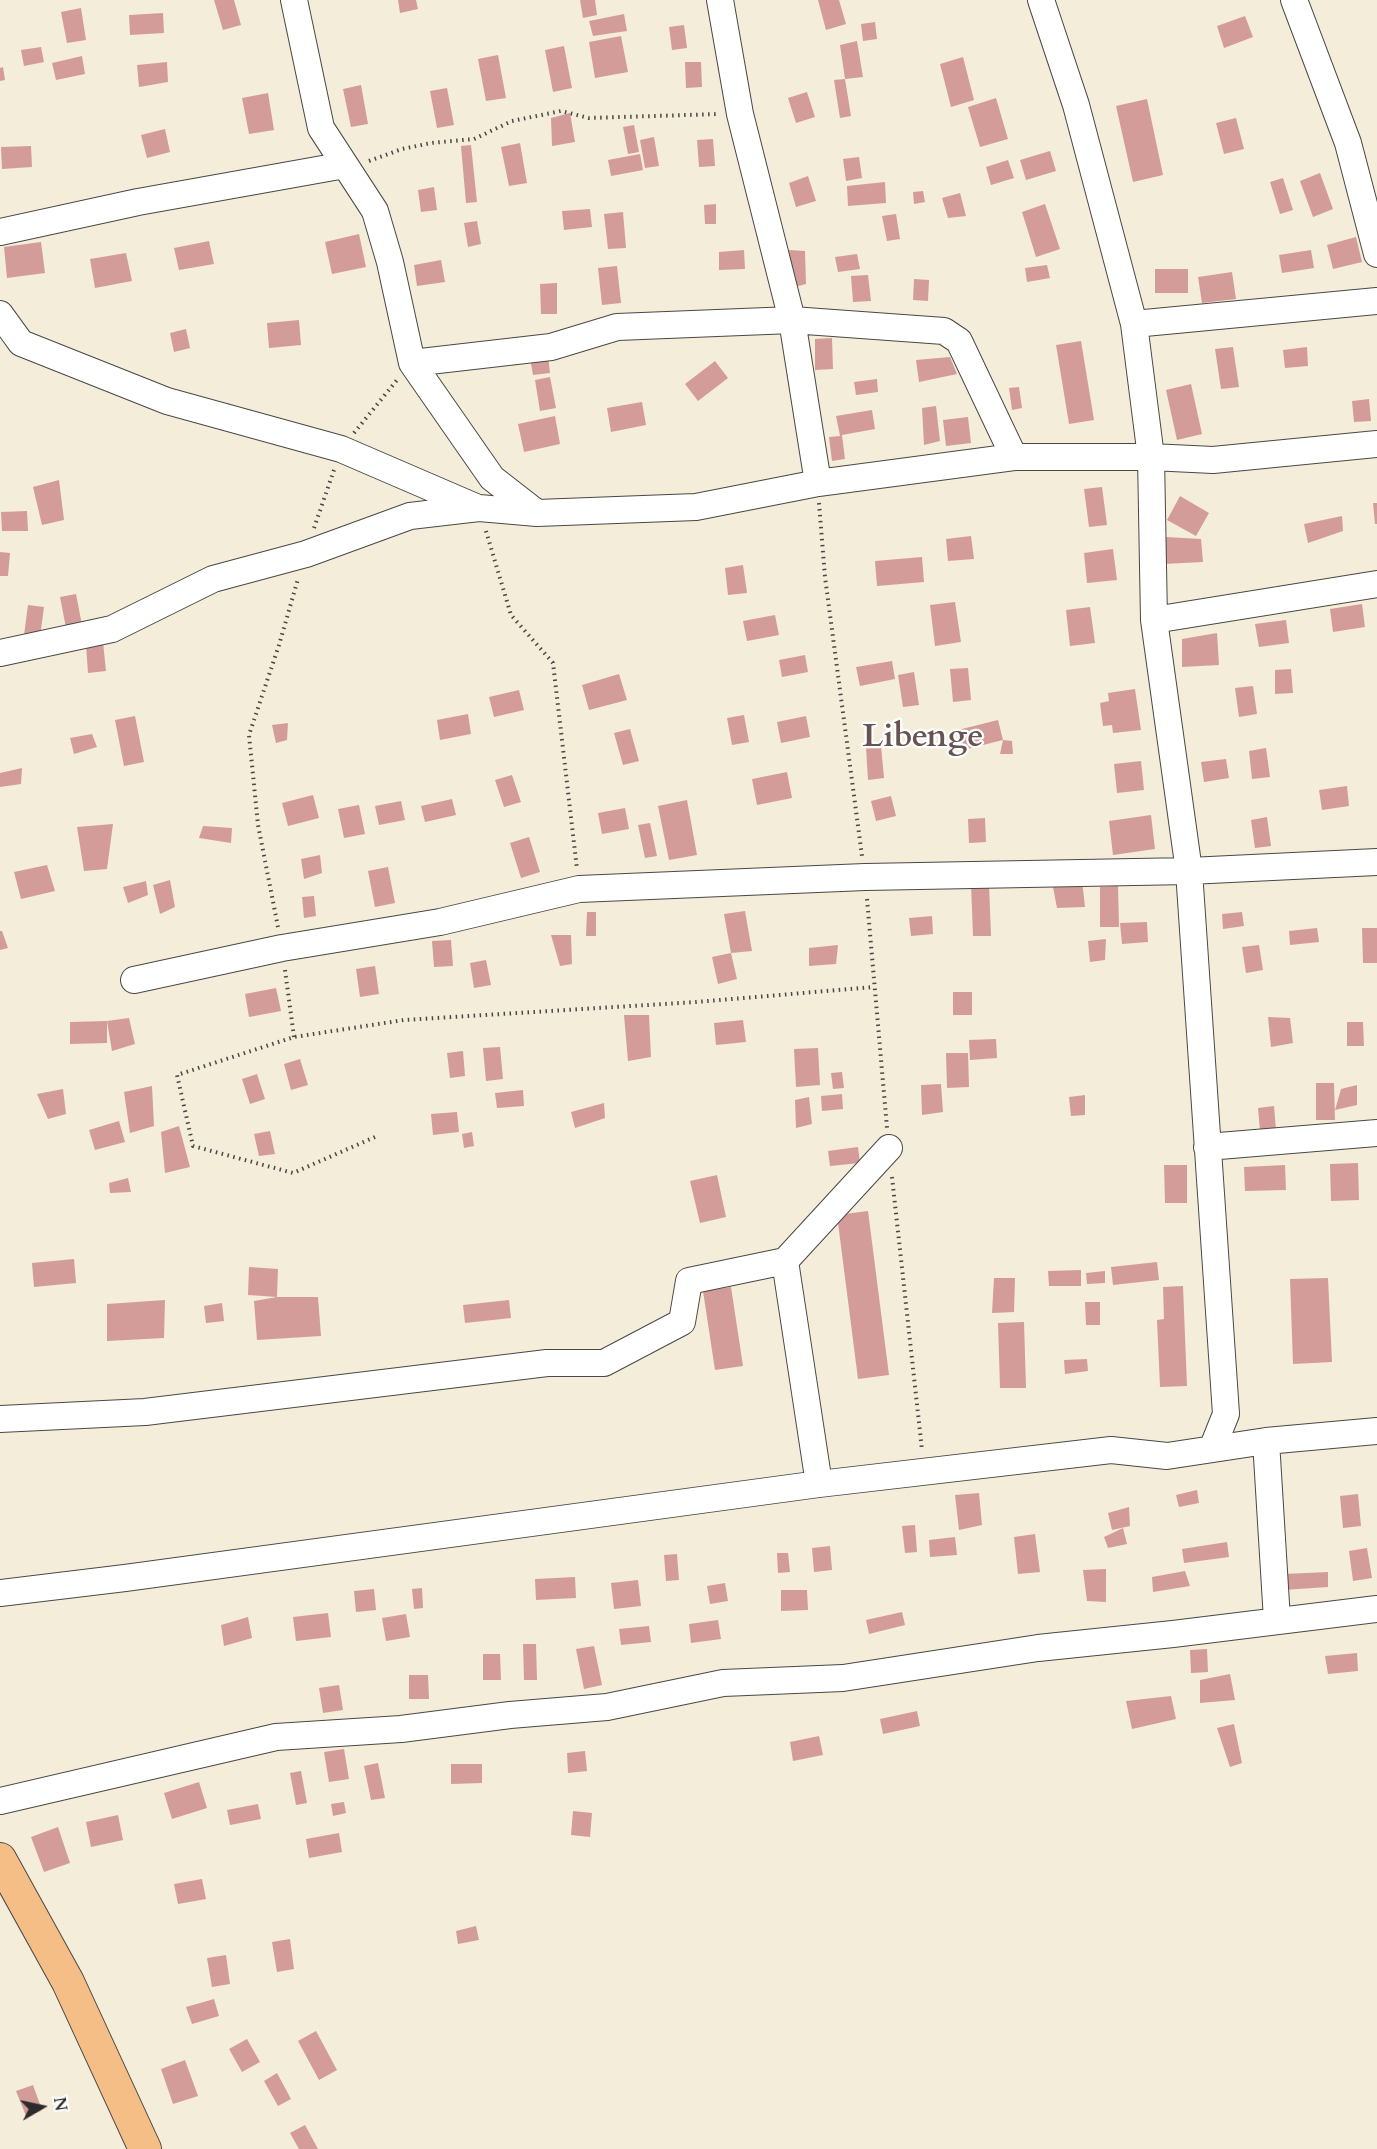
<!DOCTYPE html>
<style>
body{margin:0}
#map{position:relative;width:1377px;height:2149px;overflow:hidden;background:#f4edd9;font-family:Cardo,serif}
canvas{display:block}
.north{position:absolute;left:12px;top:2077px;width:60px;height:60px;-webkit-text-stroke:4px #fff;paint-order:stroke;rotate:81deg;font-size:16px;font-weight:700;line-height:24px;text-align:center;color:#2b2b2b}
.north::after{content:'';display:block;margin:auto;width:21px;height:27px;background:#2b2b2b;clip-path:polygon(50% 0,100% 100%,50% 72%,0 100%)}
</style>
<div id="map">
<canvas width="1377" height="2149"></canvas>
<div class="north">N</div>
</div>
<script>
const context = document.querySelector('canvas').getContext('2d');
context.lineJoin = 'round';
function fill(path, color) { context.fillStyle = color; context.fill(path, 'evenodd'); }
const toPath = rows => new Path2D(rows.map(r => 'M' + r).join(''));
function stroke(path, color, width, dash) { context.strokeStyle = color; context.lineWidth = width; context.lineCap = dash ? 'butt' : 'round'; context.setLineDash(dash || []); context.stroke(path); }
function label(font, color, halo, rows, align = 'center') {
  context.font = font + ' Cardo,serif'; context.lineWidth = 4.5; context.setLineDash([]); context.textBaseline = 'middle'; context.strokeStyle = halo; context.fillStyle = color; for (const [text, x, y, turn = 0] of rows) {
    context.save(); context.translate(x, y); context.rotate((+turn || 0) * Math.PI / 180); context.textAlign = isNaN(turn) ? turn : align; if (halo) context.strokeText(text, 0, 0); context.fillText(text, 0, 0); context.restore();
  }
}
fill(toPath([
 [214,0,234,0,241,25,223,30],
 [398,0,416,0,418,9,400,13],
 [580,0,595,0,597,15,583,18],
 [818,0,839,0,846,24,826,30],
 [81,8,86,40,67,43,61,12],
 [163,13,164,33,130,35,129,15],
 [624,14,627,31,593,36,589,21],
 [1245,16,1253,37,1224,48,1217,26],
 [875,22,877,39,863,41,861,24],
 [684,25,687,48,672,50,669,27],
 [621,36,628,72,595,78,589,42],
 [857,41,863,77,845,79,851,116,840,118,834,80,845,79,840,45],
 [564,46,572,88,553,92,545,50],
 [41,47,44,62,24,66,21,50],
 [498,55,506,98,486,101,478,59],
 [82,56,85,74,56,80,52,63],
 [963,57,974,100,951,107,940,64],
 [167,62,168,82,139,87,137,65],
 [685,62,701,62,702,87,686,88],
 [3,67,5,80,0,81,0,68],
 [361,85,368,124,351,127,343,89],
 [447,88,454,125,437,128,430,91],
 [807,92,815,117,796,123,788,98],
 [268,93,274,130,249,134,242,98],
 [996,98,1008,139,980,147,968,107],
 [1147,99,1163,175,1133,182,1116,106],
 [570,113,575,142,552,146,551,118],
 [1236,118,1244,149,1224,154,1216,123],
 [634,125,639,152,628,154,623,127],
 [165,129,170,152,147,158,141,135],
 [654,137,659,166,645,168,640,140],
 [713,139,715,166,699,167,697,140],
 [520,143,527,183,509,186,501,147],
 [471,145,477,202,466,203,461,146],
 [31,146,32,167,2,169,1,147],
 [1050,151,1056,171,1026,180,1020,160],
 [640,154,643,170,611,176,608,160],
 [859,157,862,178,846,181,843,159],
 [1008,160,1014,178,991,185,986,167],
 [1320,173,1333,209,1313,217,1300,181],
 [808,176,816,201,796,207,789,183],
 [1283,178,1293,210,1280,214,1270,182],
 [885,182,886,203,848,206,847,186],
 [434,187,437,210,421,212,418,190],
 [923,191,925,202,914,204,913,192],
 [960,193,966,216,948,218,942,198],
 [716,204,716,224,705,224,704,205],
 [1045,204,1060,249,1036,257,1022,212],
 [590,209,592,227,564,230,562,211],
 [623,212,626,248,608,249,604,214],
 [896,214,900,239,887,241,882,216],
 [477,221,481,244,468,247,464,223],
 [359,234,366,267,332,274,325,242],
 [1356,237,1362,262,1333,269,1327,245],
 [209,241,214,264,179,270,174,248],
 [41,242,45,273,7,278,4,247],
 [744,250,745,269,719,270,719,252],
 [789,250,805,251,806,284,791,288],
 [1311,250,1314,268,1282,273,1279,255],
 [126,253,132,281,95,288,90,259],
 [857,254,860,269,838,272,835,257],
 [441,260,445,282,417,286,414,265],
 [1047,265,1050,278,1027,282,1025,268],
 [617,266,621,303,602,305,598,268],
 [1155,269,1188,269,1188,293,1155,293],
 [1232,272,1236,299,1202,303,1198,277],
 [868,275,871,301,853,302,851,276],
 [914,279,929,280,928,301,913,300],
 [557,283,557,314,541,314,540,284],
 [299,320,301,345,269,348,267,323],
 [186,329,190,348,174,352,170,333],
 [832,338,833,369,815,370,815,339],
 [1081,341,1094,420,1069,424,1056,345],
 [1233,347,1239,387,1221,389,1215,349],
 [1307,347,1308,366,1285,368,1283,350],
 [548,355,550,373,533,375,530,358],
 [950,357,957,374,919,382,916,360],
 [715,361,728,378,698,401,685,384],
 [550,377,556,408,540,411,535,380],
 [877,379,878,392,856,395,854,382],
 [1191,384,1202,434,1177,440,1166,390],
 [1019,387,1022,408,1012,410,1009,388],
 [1369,399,1371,421,1354,422,1352,401],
 [642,402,646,425,611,432,607,408],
 [936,406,940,441,924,445,922,408],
 [872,410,875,429,842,435,845,459,832,461,829,437,840,436,836,416],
 [555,416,560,444,524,452,518,424],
 [968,417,971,443,946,446,943,420],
 [59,480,64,520,42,525,33,487],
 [1102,487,1107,525,1089,527,1084,489],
 [1180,496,1209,513,1196,536,1167,520],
 [1373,503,1377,503,1377,524,1375,524],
 [27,511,28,531,2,531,1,512],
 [1342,516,1343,531,1308,543,1304,524],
 [971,536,974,559,948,561,946,539],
 [1166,537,1201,539,1203,562,1163,564],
 [1113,549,1117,580,1087,583,1084,553],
 [0,552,10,553,8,576,0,576],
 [922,557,924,582,877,586,875,561],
 [743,565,747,593,728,595,725,568],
 [76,594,82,625,66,628,60,597],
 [955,602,961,642,935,646,930,605],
 [1362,604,1365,627,1333,632,1330,609],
 [28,605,44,607,40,637,24,635],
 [1090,607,1095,643,1070,646,1066,610],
 [775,615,779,635,747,641,743,621],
 [1286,620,1289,643,1259,647,1255,624],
 [1217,633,1219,665,1182,667,1182,639],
 [103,642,106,671,88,673,86,645],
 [805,655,808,672,782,677,779,660],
 [892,661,895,679,860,686,856,667],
 [968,668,971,700,953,702,950,669],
 [1291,669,1293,693,1275,694,1275,670],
 [914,672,919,705,903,707,898,675],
 [619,674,627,700,589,710,582,685],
 [1253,686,1257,714,1239,717,1235,688],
 [1135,689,1141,730,1113,733,1112,725,1103,726,1100,703,1109,701,1108,693],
 [519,690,524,710,494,717,489,697],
 [468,714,471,734,440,740,437,720],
 [744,715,749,742,732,745,727,718],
 [135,716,144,762,124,766,115,720],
 [806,716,810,737,781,743,777,722],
 [998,720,1003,740,1012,741,1013,754,1000,754,1003,740,963,750,958,730],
 [288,723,287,740,276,743,272,725],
 [630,729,639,761,623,765,614,733],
 [92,734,97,747,74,754,70,738],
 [881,746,884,778,868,780,866,747],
 [1266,748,1270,777,1252,779,1249,751],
 [1226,759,1229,778,1204,782,1201,762],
 [1141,761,1144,790,1117,793,1114,764],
 [22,768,21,784,0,787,0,773],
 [787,772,792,798,757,805,752,779],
 [512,775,521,802,504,807,495,780],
 [1347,786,1349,806,1322,810,1319,790],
 [313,795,319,818,288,826,282,803],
 [891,796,896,816,876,821,871,801],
 [452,799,456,815,425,822,421,806],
 [687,800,697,855,669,860,658,806],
 [401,801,405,820,379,825,375,806],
 [359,805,365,834,344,838,338,809],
 [625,808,629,829,602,834,598,813],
 [1151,815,1155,849,1113,855,1109,821],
 [1267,817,1271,846,1255,848,1251,820],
 [985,818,986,842,969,843,968,819],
 [650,823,657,856,645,858,638,825],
 [113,824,107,869,84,871,77,827],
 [203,826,232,828,231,843,199,838],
 [529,837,540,872,521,878,510,843],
 [320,855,322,873,304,879,301,859],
 [47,865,55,891,21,899,14,872],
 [388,867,395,903,375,907,368,871],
 [170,880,175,907,160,914,153,885],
 [1082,880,1085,907,1057,908,1052,882],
 [146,881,148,895,128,903,123,887],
 [971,884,989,884,991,936,973,936],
 [1118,886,1119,927,1100,927,1100,887],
 [314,896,316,916,304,918,302,897],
 [745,911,752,951,731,953,724,914],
 [587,912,596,912,596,936,586,936],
 [1242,912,1244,926,1223,929,1222,914],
 [932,916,933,934,911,936,909,918],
 [1147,922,1148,942,1122,944,1120,923],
 [1317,928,1319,942,1290,945,1289,931],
 [1362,928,1377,928,1377,963,1363,963],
 [0,931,2,931,8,948,0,950],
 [551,935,571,935,572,964,560,966],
 [1106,939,1105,960,1090,962,1088,941],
 [451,940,453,966,434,967,432,941],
 [838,945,836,964,809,966,809,948],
 [1259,945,1263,970,1246,973,1242,947],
 [731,953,737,979,718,984,712,957],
 [486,960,491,985,474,988,470,963],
 [375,966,379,994,360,997,356,969],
 [276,988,281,1011,249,1017,245,994],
 [953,992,972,992,972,1015,953,1015],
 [624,1015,649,1015,651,1057,628,1061],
 [1268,1017,1290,1018,1293,1043,1271,1047],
 [129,1018,135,1044,112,1051,107,1021],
 [743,1020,746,1042,716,1045,714,1023],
 [107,1021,107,1043,70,1044,70,1022],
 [1347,1022,1363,1022,1364,1046,1347,1046],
 [996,1039,997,1058,970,1060,969,1040],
 [500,1047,503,1079,486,1081,483,1048],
 [818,1048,820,1085,796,1087,794,1049],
 [463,1051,465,1076,450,1078,447,1053],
 [946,1053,968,1053,969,1087,947,1088],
 [300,1059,308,1085,291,1090,284,1064],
 [842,1072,844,1088,833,1089,831,1073],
 [257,1074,265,1099,250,1104,242,1079],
 [1316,1083,1334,1083,1335,1120,1316,1120],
 [941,1084,943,1112,922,1115,921,1085],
 [1357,1085,1357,1105,1335,1110,1341,1089],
 [152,1086,154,1126,130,1133,124,1092],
 [63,1089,66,1114,48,1119,37,1094],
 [523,1090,524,1106,497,1108,495,1093],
 [842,1094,843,1109,822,1111,821,1096],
 [1085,1095,1085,1115,1071,1116,1069,1097],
 [809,1097,812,1124,796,1128,795,1100],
 [604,1103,605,1118,575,1128,571,1112],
 [1274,1106,1276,1130,1260,1131,1258,1108],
 [457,1112,459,1132,433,1135,431,1114],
 [119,1121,125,1142,95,1150,89,1130],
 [179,1126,190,1167,165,1173,161,1132],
 [270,1131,275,1154,259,1156,254,1134],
 [472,1132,474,1146,464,1148,462,1134],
 [858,1147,860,1163,830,1166,828,1151],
 [1358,1163,1359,1200,1331,1201,1330,1164],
 [1164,1165,1187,1165,1187,1203,1165,1203],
 [1285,1165,1286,1190,1245,1191,1244,1167],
 [717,1175,726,1217,700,1223,690,1181],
 [128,1178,131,1192,110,1193,109,1183],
 [868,1211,889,1375,858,1379,837,1215],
 [74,1259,76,1283,34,1287,32,1263],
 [1157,1262,1159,1280,1113,1285,1111,1267],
 [249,1267,278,1269,277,1297,248,1295],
 [1081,1270,1081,1286,1049,1286,1048,1271],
 [1105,1271,1105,1283,1087,1284,1086,1273],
 [994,1278,1015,1278,1014,1312,992,1313],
 [1328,1278,1332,1362,1293,1364,1290,1279],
 [1183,1286,1187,1386,1160,1387,1157,1320,1164,1319,1163,1287],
 [731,1287,743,1366,715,1370,703,1291],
 [277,1297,318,1297,321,1336,257,1340,254,1301],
 [165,1300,164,1338,107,1341,107,1304],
 [509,1300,511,1318,465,1323,463,1305],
 [1085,1302,1100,1302,1100,1325,1086,1325],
 [222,1303,224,1321,206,1323,204,1306],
 [1024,1322,1026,1388,1000,1388,998,1323],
 [1087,1359,1088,1371,1065,1374,1064,1360],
 [1197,1490,1199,1503,1179,1507,1176,1495],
 [979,1493,982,1525,959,1530,955,1495],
 [1358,1494,1361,1526,1343,1528,1340,1496],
 [1129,1507,1130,1526,1112,1530,1108,1513],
 [915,1525,917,1552,905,1553,902,1526],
 [1123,1528,1127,1544,1108,1548,1104,1537],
 [1035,1534,1040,1572,1018,1574,1014,1537],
 [955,1537,957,1555,930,1557,929,1540],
 [1227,1542,1229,1557,1184,1563,1182,1549],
 [830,1546,832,1570,814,1572,812,1548],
 [1367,1548,1372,1578,1353,1581,1349,1551],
 [777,1553,788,1553,790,1572,778,1573],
 [677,1554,679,1580,666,1581,664,1555],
 [1106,1569,1106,1602,1087,1601,1083,1570],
 [1185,1571,1190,1586,1153,1592,1152,1577],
 [1328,1572,1328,1587,1283,1590,1284,1574],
 [575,1577,576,1598,536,1600,535,1579],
 [638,1580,641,1606,614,1609,611,1583],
 [725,1583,728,1601,710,1604,707,1586],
 [422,1588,423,1608,414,1609,412,1589],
 [374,1589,376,1610,356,1612,354,1591],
 [781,1590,807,1590,808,1610,781,1611],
 [902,1612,905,1625,869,1634,866,1620],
 [328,1613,331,1637,296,1641,293,1617],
 [406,1614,410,1637,386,1641,382,1618],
 [248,1617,252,1638,224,1646,221,1625],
 [718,1620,721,1639,691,1643,689,1624],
 [649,1626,651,1642,621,1645,619,1629],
 [523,1644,536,1644,537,1680,524,1680],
 [594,1646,602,1685,584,1689,576,1649],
 [1207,1649,1208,1672,1191,1673,1190,1650],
 [1357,1653,1358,1671,1328,1674,1325,1656],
 [483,1654,500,1654,501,1680,483,1680],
 [1230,1674,1235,1700,1200,1703,1200,1680],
 [409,1675,428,1675,429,1699,409,1699],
 [339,1685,343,1710,323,1713,319,1688],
 [1171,1696,1176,1719,1132,1729,1126,1701],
 [917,1711,920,1726,883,1734,880,1719],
 [1234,1724,1242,1763,1230,1767,1217,1728],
 [819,1736,823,1755,793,1761,790,1742],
 [344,1749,349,1779,329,1782,324,1752],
 [585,1751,587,1771,568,1773,567,1753],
 [378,1763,385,1798,371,1800,364,1766],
 [451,1764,482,1764,482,1783,451,1784],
 [301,1771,307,1803,296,1805,290,1773],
 [199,1782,207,1808,172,1819,164,1793],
 [344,1802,346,1813,333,1816,331,1804],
 [258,1804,261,1819,230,1825,227,1810],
 [573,1811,592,1813,590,1837,571,1835],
 [118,1815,123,1840,91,1847,86,1822],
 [58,1827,70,1863,44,1872,31,1837],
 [339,1833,342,1852,309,1858,306,1839],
 [202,1879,206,1899,178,1904,174,1884],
 [476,1926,479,1940,458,1944,456,1931],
 [290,1939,294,1969,277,1972,272,1942],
 [226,1955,230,1984,212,1987,207,1958],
 [214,1999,219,2016,192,2024,186,2007],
 [316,2031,337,2070,319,2080,298,2041],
 [247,2039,260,2062,242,2072,229,2049],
 [185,2060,198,2096,173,2104,161,2069],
 [277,2073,291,2099,278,2106,264,2081],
 [33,2085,42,2110,26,2116,16,2091],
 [305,2125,318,2149,299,2149,290,2133]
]), '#d49c99');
const minor = toPath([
 [294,0,321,128,375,211,390,262,412,363,492,478,537,513],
 [720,0,740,114,792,320,818,483],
 [1041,0,1076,105,1134,324,1151,457,1154,620,1189,871,1226,1414,1212,1449],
 [1294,0,1348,143,1377,254],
 [0,232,138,202,345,165],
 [0,314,21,343,167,401,341,449,478,508],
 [1134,324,1377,301],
 [412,363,551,347,617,327,792,320,944,331,959,341,1014,457],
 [1154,620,1377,584],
 [0,653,112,629,213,579,306,554,410,516,479,508,537,513,696,507,818,483,1014,457,1151,457,1213,460,1377,444],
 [134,980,282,948,440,922,579,889,865,877,1189,871,1377,862],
 [1207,1147,1377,1133],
 [785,1261,819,1484],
 [0,1419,145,1412,547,1363,604,1363,682,1322,689,1281,785,1261,889,1148],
 [1266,1441,1277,1620],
 [0,1593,125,1578,819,1484,1111,1450,1167,1456,1266,1441,1377,1431],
 [0,1801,276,1737,401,1729,510,1715,607,1707,723,1683,843,1678,1038,1648,1173,1634,1377,1609]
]);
const major = toPath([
 [0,1859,68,1982,145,2149]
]);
stroke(minor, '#494845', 28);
stroke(major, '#494845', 34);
stroke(toPath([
 [369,161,402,149,431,143,474,139,512,121,561,111,589,118,719,114],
 [354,433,397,380],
 [819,503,825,577,862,856],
 [314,528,334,470],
 [486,531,511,615,553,663,577,869],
 [867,899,887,1128],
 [278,927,258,825,249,735,279,645,298,579],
 [285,970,294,1037],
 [375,1137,293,1173,193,1146,177,1075,294,1037,404,1020,696,1002,874,987],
 [892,1177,922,1450]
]), '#494845', 4, [1.5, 4.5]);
stroke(minor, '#fff', 26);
stroke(major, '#f6be87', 32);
label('bold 33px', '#665352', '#fff', [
 ["Libenge",923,738]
]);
</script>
